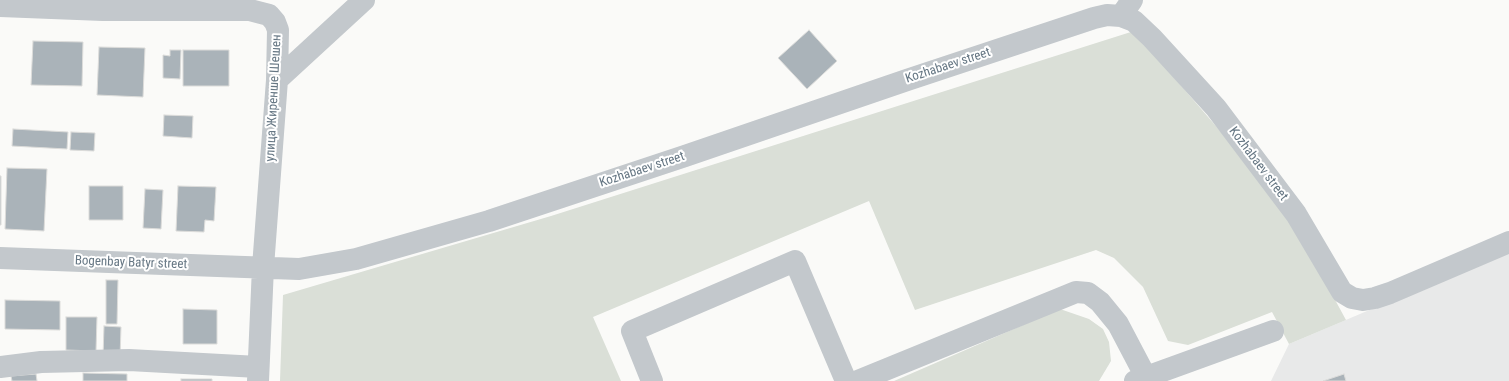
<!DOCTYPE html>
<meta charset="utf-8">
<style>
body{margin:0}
canvas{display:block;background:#fafaf8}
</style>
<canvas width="1509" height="381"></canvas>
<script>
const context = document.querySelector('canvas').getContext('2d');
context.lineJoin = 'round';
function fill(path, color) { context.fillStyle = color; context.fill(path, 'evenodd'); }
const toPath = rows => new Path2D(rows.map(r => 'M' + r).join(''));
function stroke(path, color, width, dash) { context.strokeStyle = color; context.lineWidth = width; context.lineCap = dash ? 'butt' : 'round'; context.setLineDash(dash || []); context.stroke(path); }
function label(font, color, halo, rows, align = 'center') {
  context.font = font + ' "Roboto Condensed",sans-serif'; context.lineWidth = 4; context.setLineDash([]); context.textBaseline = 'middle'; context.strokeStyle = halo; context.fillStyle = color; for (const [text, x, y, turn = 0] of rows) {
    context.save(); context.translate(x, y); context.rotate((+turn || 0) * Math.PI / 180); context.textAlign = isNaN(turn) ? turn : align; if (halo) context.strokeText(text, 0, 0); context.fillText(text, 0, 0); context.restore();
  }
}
fill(toPath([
 [1509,251,1509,381,1271,381,1289,344]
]), '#e8e9e9');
fill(toPath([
 [1134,31,1283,204,1346,320,1289,344,1272,312,1188,345,1168,341,1143,287,1114,258,1096,250,915,310,869,201,593,317,621,381,280,381,283,295,551,216],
 [1060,309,1089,319,1103,329,1109,342,1111,361,1099,381,894,381]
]), '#dadfd7');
const building = toPath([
 [809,30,837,61,807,89,778,58,809,30],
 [33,41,83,42,82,86,31,85,33,41],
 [99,47,145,48,143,97,97,95,99,47],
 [170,50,181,50,180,79,163,78,163,55,170,56,170,50],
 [183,50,229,50,229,86,183,86,183,50],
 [164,115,193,116,192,138,163,136,164,115],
 [13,129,68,132,67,149,12,146,13,129],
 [71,132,95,133,94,151,70,150,71,132],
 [7,168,47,169,44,231,5,229,7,168],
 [0,176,1,176,1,225,0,225,0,176],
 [89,186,123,186,123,220,89,220,89,186],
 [178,186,216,187,214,221,205,220,204,232,176,231,178,186],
 [145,189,163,190,161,229,143,228,145,189],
 [106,280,118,280,117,324,106,324,106,280],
 [5,300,60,301,60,330,5,329,5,300],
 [183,309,217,310,217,344,183,344,183,309],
 [66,317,97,317,96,351,66,350,66,317],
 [104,326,121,327,120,358,103,357,104,326],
 [83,373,127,374,127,381,83,381,83,373],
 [36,374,37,381,12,381,11,376,36,374],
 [1344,374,1346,381,1323,381,1344,374],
 [181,379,212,379,212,381,181,381,181,379]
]);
fill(building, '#aab3b9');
stroke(building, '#dcdcda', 1);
stroke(toPath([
 [0,6,103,10,250,10,269,15,275,22,278,30,277,80,263,267,258,381],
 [1121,16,1132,0],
 [277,80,364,0],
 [0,258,299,269,356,259,489,221,685,156,907,80,1094,18,1107,15,1121,16,1134,21,1152,38,1216,108,1296,214,1342,292,1352,298,1363,300,1375,298,1390,293,1509,242],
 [0,367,41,362,129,360,258,367],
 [652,381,632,331,795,261,846,381],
 [858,381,1076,292,1088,293,1100,302,1118,324,1148,381],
 [1135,381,1273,331]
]), '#c3c8cc', 22);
label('13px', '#657683', '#fff', [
 ["Kozhabaev street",948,66,-18],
 ["улица Жиренше Шешен",274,98,-87],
 ["Kozhabaev street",1258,164,53],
 ["Kozhabaev street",642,170,-18],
 ["Bogenbay Batyr street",131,263,2]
]);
</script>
